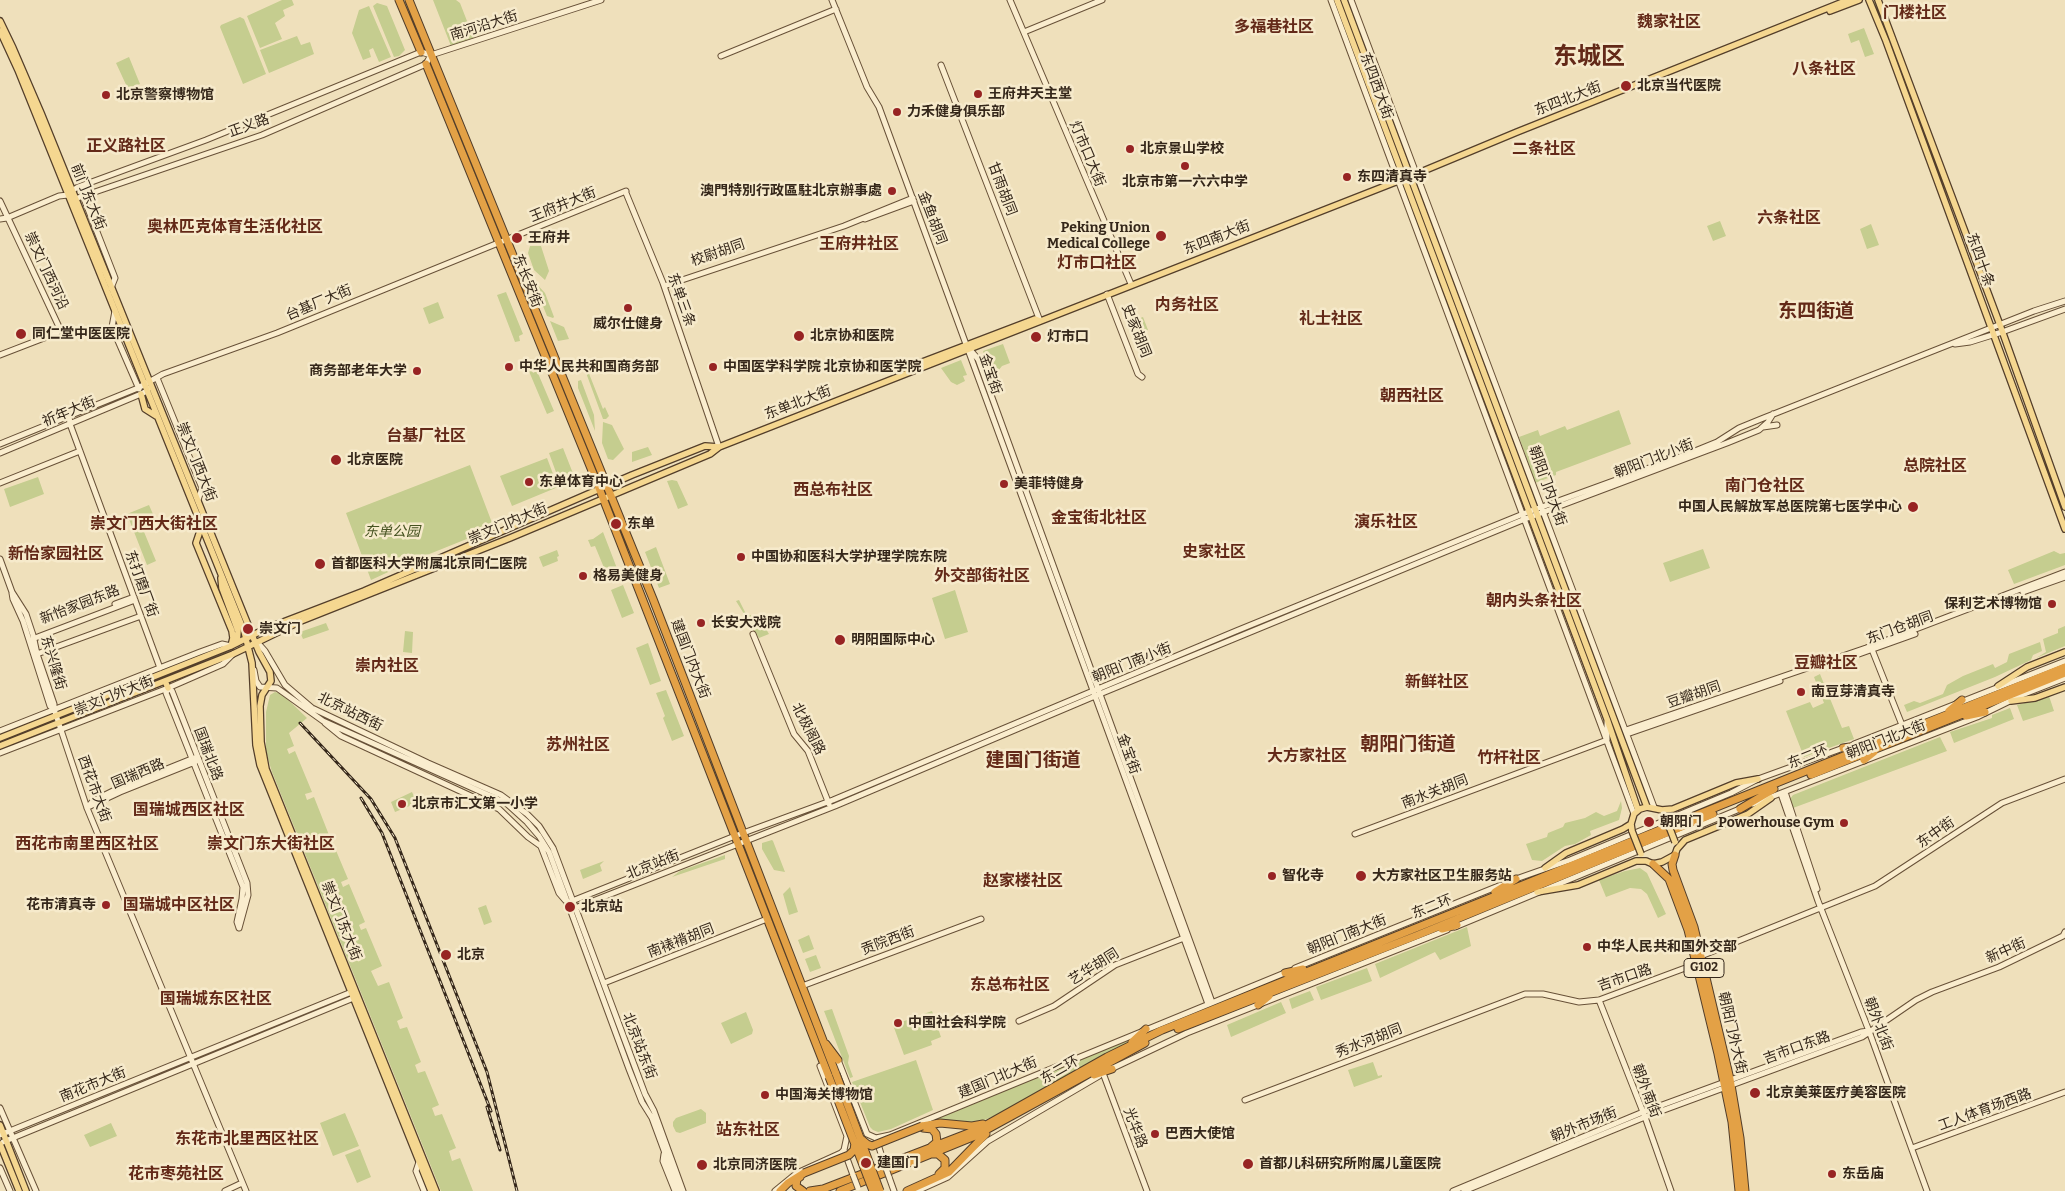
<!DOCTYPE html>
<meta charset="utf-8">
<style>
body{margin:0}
canvas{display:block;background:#efe0bb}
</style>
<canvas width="2065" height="1191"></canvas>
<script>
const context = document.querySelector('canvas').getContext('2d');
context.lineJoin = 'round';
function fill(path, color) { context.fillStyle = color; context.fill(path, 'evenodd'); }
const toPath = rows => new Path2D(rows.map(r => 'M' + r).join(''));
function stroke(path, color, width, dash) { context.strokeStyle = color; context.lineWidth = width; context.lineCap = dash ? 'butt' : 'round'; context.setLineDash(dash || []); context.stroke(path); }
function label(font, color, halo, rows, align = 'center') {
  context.font = font + ' Bitter,"Noto Sans SC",serif'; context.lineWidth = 5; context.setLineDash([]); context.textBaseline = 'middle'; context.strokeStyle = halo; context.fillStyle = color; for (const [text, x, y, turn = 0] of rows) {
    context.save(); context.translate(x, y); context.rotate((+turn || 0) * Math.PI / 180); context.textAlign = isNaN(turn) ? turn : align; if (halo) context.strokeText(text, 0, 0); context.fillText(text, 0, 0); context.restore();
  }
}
fill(toPath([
 [282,0,292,0,294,5,283,10,285,16,275,23,282,39,260,48,247,16],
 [433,0,456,0,460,3,474,39,451,46],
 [1875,2,1893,45,1938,173,1874,3],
 [377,3,387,6,405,50,399,56,394,57,373,6],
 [369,6,391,57,379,62,373,48,369,50,371,57,363,60,352,33,359,10],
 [240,17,244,19,266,74,243,84,220,27,221,25],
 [1864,28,1874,54,1865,57,1859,40,1851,43,1848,34],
 [297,36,301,45,310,42,314,54,269,73,260,50],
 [129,57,140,84,128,89,116,63],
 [1720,221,1726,236,1713,241,1707,226],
 [1871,224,1879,245,1867,249,1860,229],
 [530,246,541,246,549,271,545,280,534,270,528,253],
 [532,279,545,293,554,317,553,318,547,316],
 [506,292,523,334,519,336,520,341,515,342,497,295],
 [438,302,444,318,429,324,423,308],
 [1143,317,1148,330,1132,336,1127,323],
 [550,321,564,327,569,339,558,341],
 [1003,344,1010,363,1002,366,998,371,996,378,998,386,996,387,983,351],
 [961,360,967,375,963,376,965,381,957,385,951,382,941,368],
 [586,366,603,409,605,407,609,416,606,419,603,419,585,370],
 [531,368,533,373,537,371,554,411,547,414,528,369],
 [581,380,594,415,595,431,578,388,578,381],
 [1619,410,1631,444,1556,472,1556,475,1535,483,1519,437,1538,430,1540,436,1565,426,1567,430],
 [603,422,612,425,624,449,613,460,608,459,602,443],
 [648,447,652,455,632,462,632,452],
 [563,448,576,481,561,486,549,453],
 [547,458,558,487,512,506,500,476],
 [470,465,494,528,412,561,371,580,346,513],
 [38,477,44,494,10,507,4,489],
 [672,480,677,481,688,505,678,509,667,481],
 [149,505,156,521,142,527,156,561,147,565,127,514],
 [603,532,618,571,607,575,595,546,591,547,588,540,593,539],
 [656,547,670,584,659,588,645,552],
 [1703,549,1710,568,1670,582,1663,563],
 [557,550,559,556,557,557,558,561,543,567,539,557],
 [2054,551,2060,554,2065,553,2065,565,2014,584,2008,570],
 [623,585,634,613,622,618,611,590],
 [955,590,968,632,945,639,932,598],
 [739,600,747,616,751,615,755,625,758,625,762,630,766,629,769,634,759,638,736,601],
 [326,623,329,630,303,639,300,632],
 [2065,626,2065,646,2036,658,2046,652,2043,639,2058,633,2058,629],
 [405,631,413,632,412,653,403,652],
 [2040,642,2042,651,2033,655,2031,660,1995,677,1907,712,1904,705,1914,701,1920,703,1943,694,1947,685,1963,676,1993,664,1995,668,2007,662,2009,654],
 [648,643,661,681,650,685,636,648],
 [1820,674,1842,728,1849,726,1854,739,1804,757,1786,711,1810,702,1813,708,1824,703,1814,677],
 [666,690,684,736,672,741,663,718,665,716,656,693],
 [275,692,281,693,307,718,289,733,294,746,287,749,289,754,295,751,312,792,305,794,307,800,314,797,329,835,324,837,326,843,332,841,348,879,341,882,343,887,349,884,365,922,359,925,361,930,366,928,382,966,371,971,378,986,389,982,403,1018,397,1021,400,1029,407,1027,421,1062,415,1065,418,1073,425,1071,439,1105,432,1108,435,1116,442,1114,456,1148,449,1151,452,1161,460,1158,473,1191,441,1191,272,772,266,752,266,712,270,695],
 [2049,696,2054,711,2023,721,2017,705],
 [2010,708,2014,719,1954,743,1950,732,1992,718,1992,715],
 [1940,737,1947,751,1793,808,1790,799,1793,795],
 [412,792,417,803,395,812,391,802],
 [1621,801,1622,808,1619,820,1590,831,1591,835,1575,844,1565,846,1542,861,1532,860,1526,844,1547,837,1548,833,1563,827,1565,823,1585,818,1596,812,1604,816,1617,811],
 [772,840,773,841,785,872,774,870,762,849,762,843],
 [725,855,725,859,672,877,680,871],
 [604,861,600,865,602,871,583,879,580,870],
 [1640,868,1647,873,1666,914,1658,918,1647,894,1641,889,1630,888,1606,897,1599,880,1625,871],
 [790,887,798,912,789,915,783,894],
 [486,905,492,922,484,925,478,908],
 [1467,927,1471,946,1440,960,1435,952,1380,978,1375,964],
 [809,935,814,949,803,953,798,940],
 [816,955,821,968,810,972,805,959],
 [1367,968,1372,981,1321,1000,1316,987],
 [1310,991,1314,1000,1292,1009,1289,999],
 [1281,1002,1286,1013,1231,1037,1227,1025],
 [832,1009,849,1056,848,1063,853,1077,850,1078,824,1011],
 [932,1011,941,1037,931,1041,932,1045,904,1055,893,1025],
 [746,1012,753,1030,752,1034,731,1044,721,1023],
 [1132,1037,1127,1043,999,1114,977,1123,937,1121,936,1118],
 [916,1060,933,1110,891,1129,878,1132,873,1130,870,1127,852,1082],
 [1373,1062,1378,1076,1382,1075,1382,1077,1354,1087,1348,1070],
 [701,1109,706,1113,706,1123,680,1133,676,1132,673,1126,673,1122,676,1118],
 [345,1113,359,1146,333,1156,320,1123],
 [111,1123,117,1136,90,1147,84,1135],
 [360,1149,371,1177,357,1183,345,1155]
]), '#c5cd8f');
const secondary = toPath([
 [832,0,867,87,879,107,1208,1004],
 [1010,0,1131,284],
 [1331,0,1634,814],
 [1351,0,1654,807],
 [1024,32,1102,0],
 [431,55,601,0],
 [721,56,836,9],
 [941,65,1040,321],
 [70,192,78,187,206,140,421,52,431,55],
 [626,193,663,283,719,447],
 [83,196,115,278,111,288],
 [0,201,60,329,57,333,0,355],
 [0,219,7,218,59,196,68,195,75,199,86,195,262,135,417,68,426,64,431,55],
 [865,219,914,201],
 [664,286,844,226,913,198],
 [1107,294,1138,374,1142,377],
 [115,311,112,327,139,389],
 [1955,344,1970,342,2002,332,2065,309],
 [971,351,978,359,1212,1002],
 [157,378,202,488,198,500],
 [69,416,70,424,160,668],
 [1763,427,1777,425],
 [0,444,138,388,163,374,277,333,626,191],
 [0,453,141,394,147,391,148,388],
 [0,483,80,451],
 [0,559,12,592,26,614,33,635,37,654,54,704,54,709,87,808,246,1191],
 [2023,592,2065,577],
 [12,593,13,599,23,621,50,706,54,709],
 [115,604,134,597],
 [753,634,794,734,808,751,829,804],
 [35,638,135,600],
 [257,642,265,651,285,685,312,708,428,763,501,795,527,814,539,826,553,848,645,1094,654,1111,683,1191],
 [1871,647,1902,725],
 [37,654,141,616],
 [1859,654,1915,634],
 [254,670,256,681,260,687,277,688,323,721,506,803,527,822,539,836,549,852,629,1069,642,1102,652,1118,679,1191],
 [168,688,172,691,247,883,248,895,239,928],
 [168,688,166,693,243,887,242,899,237,922,239,928],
 [325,723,341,736,499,809,528,837,542,847],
 [1626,730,1866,648,2065,572],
 [0,731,200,652,222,644,231,646],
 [1627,734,1780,681],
 [1854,744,2065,661],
 [0,753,168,688,223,664,233,654],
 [1785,792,1817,889],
 [1781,794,1818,901,1869,1031,1927,1191],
 [1753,804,1977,717,2022,695,2065,678],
 [88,807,120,792,195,762],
 [87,808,93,801,117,789,194,758],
 [1355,834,1607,740,1607,722],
 [540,844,559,893,565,900],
 [1513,880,1570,860,1731,793,1758,779,1846,747],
 [567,903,735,836,833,800,1236,631,1528,512,1690,453,1717,442,1739,428,1761,419,2034,311,2065,301],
 [570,910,835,806,1095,696,1525,519,1727,443,1759,430,1768,422,1773,414],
 [1455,927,1742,808],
 [1701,956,1875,886,2002,803,2065,779],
 [1295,968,1501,885],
 [604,983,767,919],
 [802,986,981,919],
 [1599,1000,1645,1117,1671,1191],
 [1019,1021,1054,1006,1115,965,1184,938],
 [838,1060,867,1134,876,1138,883,1160],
 [820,1066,847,1136,844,1150,853,1175],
 [1111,1069,1187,1033,1447,930],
 [1103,1073,1147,1191],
 [1245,1100,1525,994,1543,994,1579,1002,1599,1000,1696,964],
 [0,1108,36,1191],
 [0,1135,354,991],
 [876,1138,890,1135,1287,972],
 [3,1142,356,997],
 [1912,1148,2065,1092],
 [664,1154,663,1161,675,1191],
 [419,1162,416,1171,424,1191],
 [0,1168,10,1191],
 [889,1177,894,1191],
 [225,1191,242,1183],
 [775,1191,797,1173,841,1153,844,1150],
 [917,1191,948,1177,988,1141,1099,1076],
 [1453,1191,1643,1112,1861,1032,1869,1031],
 [1464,1191,1645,1117,1862,1037,1916,1000,1932,992,1999,967,2063,936,2065,932]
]);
const primary = toPath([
 [1337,0,1607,719,1638,810],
 [1344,0,1647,807],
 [1869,0,1886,41,2065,529],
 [1878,0,2000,325,2065,507],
 [1830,11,1859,0],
 [0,21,13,48,41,113,259,652,270,672,271,681,262,695,260,706,261,742,266,769,436,1191],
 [0,31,18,70,244,631,252,663,256,745,260,765,431,1191],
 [912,371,917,364,1035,319,1040,321],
 [141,394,145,409,156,416],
 [202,525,196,543,232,631,233,638,231,646],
 [221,578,222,588,238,631,237,643],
 [165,681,168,688],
 [1998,686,2027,667,2065,652],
 [2011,701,2035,698,2065,687],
 [0,738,231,646,265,629,364,591,632,475,705,446,719,447],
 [0,746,233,654,301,621,510,538,710,454,719,447,1416,174,1517,132,1848,0],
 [1632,831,1631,824,1634,814,1640,809,1647,807,1662,810,1673,809,1736,783,1758,779],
 [1545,868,1566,853,1623,829,1631,824],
 [1537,892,1578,885,1636,861,1646,861,1653,864,1662,862,1675,855,1677,849,1685,840,1748,814,1771,798],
 [0,1125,26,1191],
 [0,1144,19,1191]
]);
const highway = toPath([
 [399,0,421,52],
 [409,0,653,599,836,1074],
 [426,64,599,488,829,1077],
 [1949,711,1962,700],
 [1966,716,1985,712],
 [1843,748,1864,745],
 [1864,760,1874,752],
 [1811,775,2065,673],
 [1740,809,1774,789],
 [1675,855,1672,864,1673,870,1694,927,1730,1079,1740,1138,1745,1191],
 [1653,864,1669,879,1688,930,1718,1054,1732,1122,1739,1191],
 [1495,892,1516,879],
 [1442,929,1457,925],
 [1285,973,1303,969],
 [1258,1005,1269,996],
 [1178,1029,1418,935,1713,814],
 [1132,1042,1146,1029],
 [826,1044,838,1060],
 [1094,1075,1112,1069],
 [922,1126,940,1123,972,1126,983,1124],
 [923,1128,932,1129,936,1134,937,1142,931,1147],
 [933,1154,938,1154,945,1160,945,1168,939,1174],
 [800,1177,797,1179,796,1186,803,1191],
 [780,1191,788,1183,804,1173],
 [810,1191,823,1189],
 [818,1191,979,1129,1107,1057,1162,1030,2065,667],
 [840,1191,975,1136,1145,1043],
 [907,1191,949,1172,986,1134]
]);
stroke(secondary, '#685138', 7);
stroke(primary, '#533e2a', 8);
stroke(highway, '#533e2a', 9);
stroke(secondary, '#faedce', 5);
stroke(primary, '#f5d790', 5.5);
stroke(highway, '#e3a146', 7);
const rail = toPath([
 [300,723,371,799,395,838,487,1072,517,1191],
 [361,798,382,833,491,1111],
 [487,1107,500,1150]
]);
stroke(rail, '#35271a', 3);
stroke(rail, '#f6eacb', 1, [4]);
const secondaryBridge = toPath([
 [883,1160,889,1177],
 [853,1175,858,1188]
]);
const primaryBridge = toPath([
 [1665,816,1675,842],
 [1632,831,1641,854]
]);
const highwayBridge = toPath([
 [836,1074,880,1191],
 [829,1077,873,1191],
 [861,1139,867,1144,872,1146,922,1126],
 [804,1173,849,1155,854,1150,855,1143]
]);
stroke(secondaryBridge, '#685138', 7, []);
stroke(primaryBridge, '#533e2a', 8, []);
stroke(highwayBridge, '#533e2a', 9, []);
stroke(secondaryBridge, '#faedce', 5);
stroke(primaryBridge, '#f5d790', 5.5);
stroke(highwayBridge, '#e3a146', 7);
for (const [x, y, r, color] of [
 [1626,86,6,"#972423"],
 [978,94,5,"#972423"],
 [106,95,5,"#972423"],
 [897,112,5,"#972423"],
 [1130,149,5,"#972423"],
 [1185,166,5,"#972423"],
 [1347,177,5,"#972423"],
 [892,191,5,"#972423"],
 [1161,236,6,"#972423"],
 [517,238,6,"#972423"],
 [628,308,5,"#972423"],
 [21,334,6,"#972423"],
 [799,336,6,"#972423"],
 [1036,337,6,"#972423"],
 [509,367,5,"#972423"],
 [713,367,5,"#972423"],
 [417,371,5,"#972423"],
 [336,460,6,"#972423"],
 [529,482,5,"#972423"],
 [1004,484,5,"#972423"],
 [1913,507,6,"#972423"],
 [616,524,6,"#972423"],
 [741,557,5,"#972423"],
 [320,564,6,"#972423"],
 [583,576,5,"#972423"],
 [2052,604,5,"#972423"],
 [701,623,5,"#972423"],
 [248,629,6,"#972423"],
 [840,640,6,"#972423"],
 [1801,692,5,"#972423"],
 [402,804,5,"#972423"],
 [1649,822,6,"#972423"],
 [1844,823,5,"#972423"],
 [1272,876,5,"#972423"],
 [1361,876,6,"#972423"],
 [106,905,5,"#972423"],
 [570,907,6,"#972423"],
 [1587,947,5,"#972423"],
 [446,955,6,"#972423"],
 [898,1023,5,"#972423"],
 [1755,1093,6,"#972423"],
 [765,1095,5,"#972423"],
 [1155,1134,5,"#972423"],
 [866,1163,6,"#972423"],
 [1248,1164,6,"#972423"],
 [702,1165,6,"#972423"],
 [1832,1174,5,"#972423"]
]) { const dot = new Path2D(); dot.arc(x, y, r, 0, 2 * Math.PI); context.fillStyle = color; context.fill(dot); stroke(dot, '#f6eacb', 2); }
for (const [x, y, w] of [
 [1704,968,40]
]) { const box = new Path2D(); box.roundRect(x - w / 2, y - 9.5, w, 19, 4); context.fillStyle = '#f6eacb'; context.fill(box); stroke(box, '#35271a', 1); }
label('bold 12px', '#35271a', null, [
 ["G102",1704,968]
]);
label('14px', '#35271a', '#f6eacb', [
 ["南河沿大街",484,26,-17],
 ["东四西大街",1376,86,70],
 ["东四北大街",1568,99,-21],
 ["正义路",249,126,-20],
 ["灯市口大街",1087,154,67],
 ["甘雨胡同",1002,189,69],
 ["前门东大街",88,197,68],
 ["王府井大街",563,205,-22],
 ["金鱼胡同",932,218,69],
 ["东四南大街",1217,238,-21],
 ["校尉胡同",718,253,-19],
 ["东四十条",1980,260,70],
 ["崇文门西河沿",46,271,65],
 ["东长安街",527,281,68],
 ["东单三条",681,300,70],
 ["台基厂大街",319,303,-23],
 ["史家胡同",1136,331,68],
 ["金宝街",990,374,71],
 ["东单北大街",798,403,-21],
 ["祈年大街",69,412,-23],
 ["朝阳门北小街",1654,459,-21],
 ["崇文门西大街",196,462,68],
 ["朝阳门内大街",1547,486,70],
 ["崇文门内大街",508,524,-23],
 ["东打磨厂街",141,584,70],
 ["新怡家园东路",80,605,-21],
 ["东门仓胡同",1900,628,-20],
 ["建国门内大街",690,659,69],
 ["东兴隆街",53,663,73],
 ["朝阳门南小街",1132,663,-22],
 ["豆瓣胡同",1694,695,-19],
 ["崇文门外大街",114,696,-22],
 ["北京站西街",350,712,26],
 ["北极阁路",808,729,63],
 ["朝阳门北大街",1886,740,-21],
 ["国瑞北路",208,754,69],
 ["金宝街",1128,754,70],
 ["东二环",1808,757,-22],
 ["国瑞西路",138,774,-23],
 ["西花市大街",94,789,70],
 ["南水关胡同",1435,792,-21],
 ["东中街",1936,833,-35],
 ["北京站街",653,865,-22],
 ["东二环",1432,907,-22],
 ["崇文门东大街",341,921,68],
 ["朝阳门南大街",1347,935,-22],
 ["南裱褙胡同",681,941,-21],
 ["贡院西街",888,941,-21],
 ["新中街",2006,951,-24],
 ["艺华胡同",1094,967,-32],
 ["吉市口路",1625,978,-19],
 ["朝外北街",1878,1024,69],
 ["朝阳门外大街",1732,1033,77],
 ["秀水河胡同",1369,1041,-21],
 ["北京站东街",639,1046,69],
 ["吉市口东路",1797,1048,-20],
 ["东二环",1060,1070,-30],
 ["建国门北大街",998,1078,-23],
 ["南花市大街",93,1085,-22],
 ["朝外南街",1646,1091,69],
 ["工人体育场西路",1985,1110,-20],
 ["朝外市场街",1584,1125,-22],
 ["光华路",1135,1128,69]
]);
label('bold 14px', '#35271a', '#f6eacb', [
 ["北京当代医院",1637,86],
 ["王府井天主堂",988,94],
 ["北京警察博物馆",116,95],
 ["力禾健身俱乐部",907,112],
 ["北京景山学校",1140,149],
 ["东四清真寺",1357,177],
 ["北京市第一六六中学",1185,182,"center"],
 ["澳門特別行政區駐北京辦事處",882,191,"right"],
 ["Peking Union",1150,228,"right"],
 ["Medical College",1150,244,"right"],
 ["王府井",528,238],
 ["威尔仕健身",628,324,"center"],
 ["同仁堂中医医院",32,334],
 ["北京协和医院",810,336],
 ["灯市口",1047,337],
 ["中华人民共和国商务部",519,367],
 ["中国医学科学院 北京协和医学院",723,367],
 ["商务部老年大学",407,371,"right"],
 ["北京医院",347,460],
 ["东单体育中心",539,482],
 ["美菲特健身",1014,484],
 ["中国人民解放军总医院第七医学中心",1902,507,"right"],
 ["东单",627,524],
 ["中国协和医科大学护理学院东院",751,557],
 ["首都医科大学附属北京同仁医院",331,564],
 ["格易美健身",593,576],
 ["保利艺术博物馆",2042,604,"right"],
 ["长安大戏院",711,623],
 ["崇文门",259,629],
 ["明阳国际中心",851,640],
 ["南豆芽清真寺",1811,692],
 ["北京市汇文第一小学",412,804],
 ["朝阳门",1660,822],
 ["Powerhouse Gym",1834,823,"right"],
 ["智化寺",1282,876],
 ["大方家社区卫生服务站",1372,876],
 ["花市清真寺",96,905,"right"],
 ["北京站",581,907],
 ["中华人民共和国外交部",1597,947],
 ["北京",457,955],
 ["中国社会科学院",908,1023],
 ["北京美莱医疗美容医院",1766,1093],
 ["中国海关博物馆",775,1095],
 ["巴西大使馆",1165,1134],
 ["建国门",877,1163],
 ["首都儿科研究所附属儿童医院",1259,1164],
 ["北京同济医院",713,1165],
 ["东岳庙",1842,1174]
], 'left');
label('italic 14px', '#455220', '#f6eacb', [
 ["东单公园",392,532]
]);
label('bold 16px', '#632918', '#f6eacb', [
 ["门楼社区",1915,14],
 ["魏家社区",1669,23],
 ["多福巷社区",1274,28],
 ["八条社区",1824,70],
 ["正义路社区",126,147],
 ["二条社区",1544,150],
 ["六条社区",1789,219],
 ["奥林匹克体育生活化社区",235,228],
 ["王府井社区",859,245],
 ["灯市口社区",1097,264],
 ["内务社区",1187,306],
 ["礼士社区",1331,320],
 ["朝西社区",1412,397],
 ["台基厂社区",426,437],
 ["总院社区",1935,467],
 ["南门仓社区",1765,487],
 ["西总布社区",833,491],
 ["金宝街北社区",1099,519],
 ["演乐社区",1386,523],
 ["崇文门西大街社区",154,525],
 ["史家社区",1214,553],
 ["新怡家园社区",56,555],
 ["外交部街社区",982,577],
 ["朝内头条社区",1534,602],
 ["豆瓣社区",1826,664],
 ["崇内社区",387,667],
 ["新鲜社区",1437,683],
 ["苏州社区",578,746],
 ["大方家社区",1307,757],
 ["竹杆社区",1509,759],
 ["国瑞城西区社区",189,811],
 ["西花市南里西区社区",87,845],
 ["崇文门东大街社区",271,845],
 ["赵家楼社区",1023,882],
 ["国瑞城中区社区",179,906],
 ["东总布社区",1010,986],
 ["国瑞城东区社区",216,1000],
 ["站东社区",748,1131],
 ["东花市北里西区社区",247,1140],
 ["花市枣苑社区",176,1175]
]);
label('bold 19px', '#632918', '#f6eacb', [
 ["东四街道",1816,312],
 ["朝阳门街道",1408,745],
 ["建国门街道",1033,761]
]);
label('bold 24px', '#632918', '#f6eacb', [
 ["东城区",1589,57]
]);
</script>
